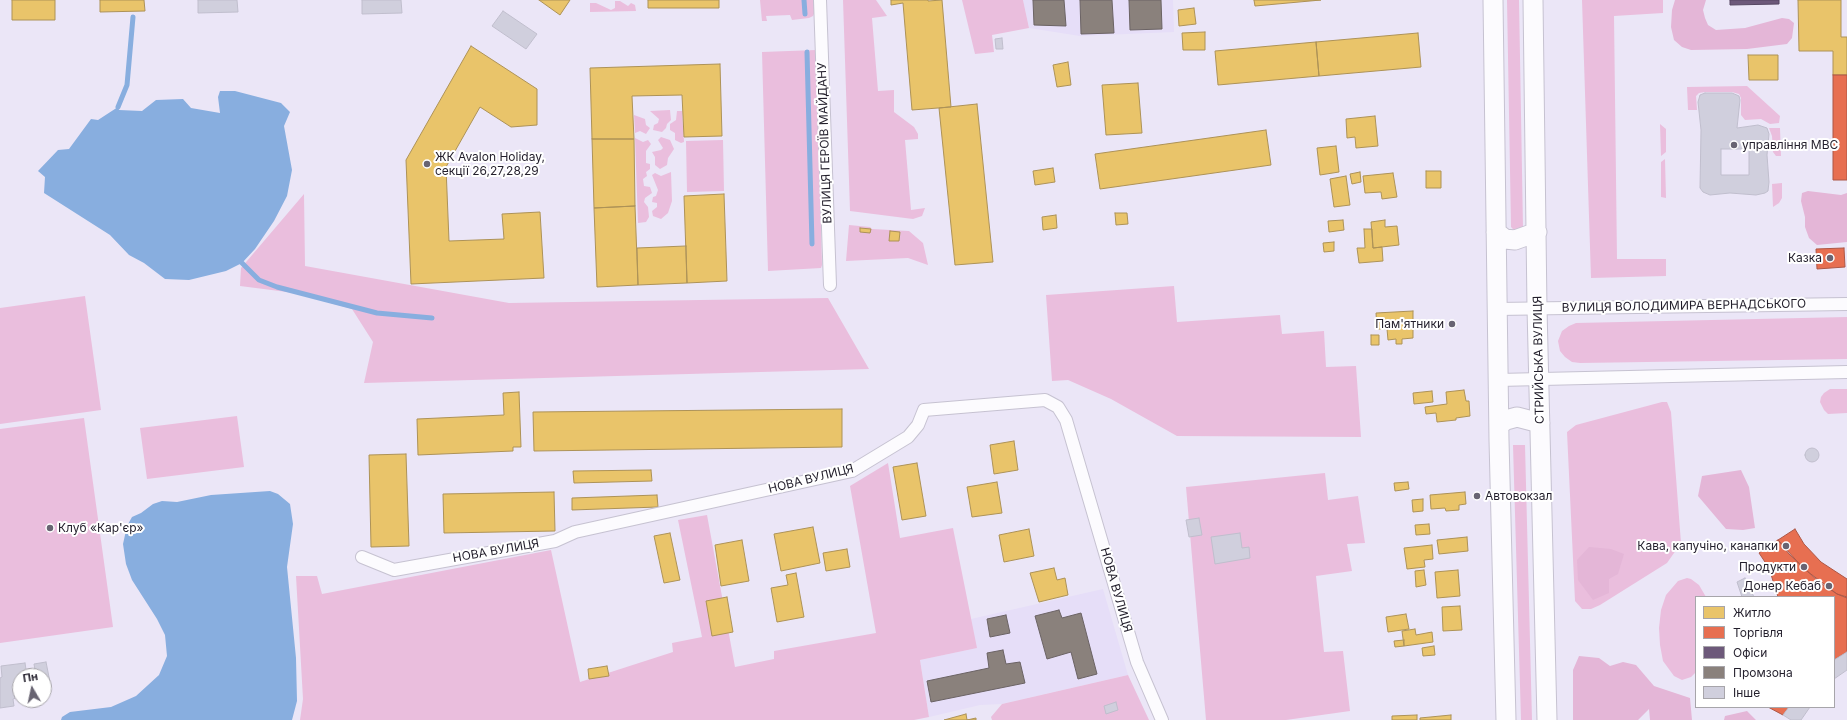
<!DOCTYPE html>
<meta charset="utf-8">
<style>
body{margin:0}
#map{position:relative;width:1847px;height:720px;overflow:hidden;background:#ebe6f7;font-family:Inter,sans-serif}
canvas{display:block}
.legend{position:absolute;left:1695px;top:596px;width:140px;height:112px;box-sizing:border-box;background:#fff;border:1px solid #a7a5aa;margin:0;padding:5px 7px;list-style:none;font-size:12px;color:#221e2b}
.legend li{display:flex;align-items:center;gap:8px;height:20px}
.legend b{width:20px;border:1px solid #a7a5aa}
.north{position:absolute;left:12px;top:668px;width:40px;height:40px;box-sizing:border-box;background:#fff;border:1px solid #a7a5aa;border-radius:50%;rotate:351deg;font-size:11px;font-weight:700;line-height:16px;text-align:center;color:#221e2b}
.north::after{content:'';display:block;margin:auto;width:14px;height:18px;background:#686472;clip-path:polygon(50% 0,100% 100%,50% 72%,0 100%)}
</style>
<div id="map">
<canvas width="1847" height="720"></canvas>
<ul class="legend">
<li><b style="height:11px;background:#e9c46a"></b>Житло</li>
<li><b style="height:11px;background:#e76f51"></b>Торгівля</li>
<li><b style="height:11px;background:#6d597a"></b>Офіси</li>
<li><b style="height:11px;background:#8a817c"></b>Промзона</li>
<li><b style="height:11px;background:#d0cfdd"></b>Інше</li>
</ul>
<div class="north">Пн</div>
</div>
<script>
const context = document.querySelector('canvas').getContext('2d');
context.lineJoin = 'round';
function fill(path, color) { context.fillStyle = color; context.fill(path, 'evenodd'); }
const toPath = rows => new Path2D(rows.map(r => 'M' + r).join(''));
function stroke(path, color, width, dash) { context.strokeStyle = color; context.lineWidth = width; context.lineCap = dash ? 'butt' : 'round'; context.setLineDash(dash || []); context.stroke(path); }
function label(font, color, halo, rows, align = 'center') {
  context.font = font + ' Inter,sans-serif'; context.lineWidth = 4; context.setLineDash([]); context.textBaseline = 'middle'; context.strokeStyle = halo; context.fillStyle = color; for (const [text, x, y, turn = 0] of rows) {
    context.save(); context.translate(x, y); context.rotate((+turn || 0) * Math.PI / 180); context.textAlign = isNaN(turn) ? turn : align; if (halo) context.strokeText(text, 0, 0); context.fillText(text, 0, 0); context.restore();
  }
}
fill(toPath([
 [1023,0,1173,0,1174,32,1080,36,1029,28],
 [1103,589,1128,675,1002,704,980,705,929,717,920,660,976,648,971,619]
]), '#e6def8');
fill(toPath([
 [760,0,816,0,816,10,813,16,809,18,792,20,790,15,766,16,767,21,762,21],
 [843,0,876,0,887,16,872,18,878,91,894,90,894,112,914,127,918,134,918,139,905,140,911,210,925,208,922,216,913,219,850,211],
 [962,0,1023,0,1029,28,992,35,994,52,975,54],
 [1507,0,1519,0,1523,228,1514,230,1511,227],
 [1582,0,1663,0,1663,13,1614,16,1617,259,1666,259,1666,276,1591,278],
 [615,1,620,1,628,6,631,3,635,5,636,11,590,12,590,3,596,3,611,10,615,8],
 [816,50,822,265,821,268,768,271,762,52],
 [1747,86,1780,116,1779,123,1770,124,1761,119,1745,120,1741,115,1741,98,1739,94,1732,92,1705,92,1699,93,1696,96,1697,110,1688,110,1687,87],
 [670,110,671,120,667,124,666,128,662,132,653,130,654,125,658,123,659,119,650,111],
 [677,111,682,111,684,142,681,143,675,140,675,133,670,130,670,124,676,120],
 [634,115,645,119,646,125,650,128,646,134,640,131,635,133],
 [1660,124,1666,129,1666,152,1661,156],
 [1769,128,1780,128,1781,156,1776,156,1773,152,1772,136],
 [661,137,670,140,674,149,668,158,667,165,660,169,655,165,655,157,652,152,661,150,663,148,658,140],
 [635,138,643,142,648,140,651,144,646,151,646,163,650,164,650,169,646,172,647,176,643,179,644,186,650,187,652,193,645,198,644,202,648,207,649,217,646,222,638,223],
 [723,140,724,191,687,192,686,141],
 [1665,159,1666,198,1661,197,1661,162],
 [671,172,672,201,668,213,661,219,653,216,652,211,657,207,657,203,652,202,653,197,656,196,658,190,652,175,655,173,661,176],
 [1782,183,1782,198,1779,203,1773,207,1772,184],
 [304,194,305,266,509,303,828,298,869,369,364,383,373,342,352,309,295,293,240,286,241,268],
 [849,225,870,227,872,229,909,231,923,243,928,265,908,258,846,261],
 [1174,286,1177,322,1280,315,1282,334,1324,331,1326,367,1356,366,1361,437,1177,436,1111,399,1068,380,1052,381,1046,295],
 [85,296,101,410,0,424,0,308],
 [1847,317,1847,359,1580,363,1572,362,1565,357,1560,351,1558,341,1562,331,1569,326,1576,323],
 [1830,389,1847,389,1847,413,1828,414,1824,410,1820,402,1821,397,1824,393],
 [1662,402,1667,402,1671,412,1681,543,1667,563,1600,605,1591,609,1582,609,1575,601,1567,432,1576,425],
 [237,416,244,467,147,479,140,428],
 [84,418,113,627,0,643,0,429],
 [1513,445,1525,445,1532,720,1521,720],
 [888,463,900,538,953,528,977,648,920,660,929,717,914,720,300,720,303,699,296,576,317,576,322,594,551,550,580,682,673,652,672,643,702,637,678,520,707,515,735,667,774,659,774,651,876,633,850,486],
 [1325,473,1328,500,1358,496,1365,543,1347,544,1352,571,1316,576,1324,652,1343,651,1350,711,1286,720,1206,720,1186,487],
 [1687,578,1691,579,1699,585,1706,597,1696,597,1696,672,1691,677,1682,680,1674,676,1663,661,1660,645,1659,628,1661,610,1666,595,1678,581],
 [1128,675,1149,720,992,720,991,717,1002,704]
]), '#eabedd');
fill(toPath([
 [1675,0,1706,0,1703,10,1705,18,1708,25,1716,30,1745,28,1782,18,1789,19,1794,23,1792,38,1787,44,1747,49,1691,50,1682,47,1674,40,1671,27,1672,10],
 [1808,191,1841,195,1847,193,1847,242,1817,245,1809,238,1805,227,1805,217,1801,201,1802,193],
 [1741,470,1749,487,1755,528,1743,530,1726,529,1698,496,1702,476],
 [1589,547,1611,549,1624,554,1618,574,1609,579,1609,593,1593,600,1578,580,1577,560],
 [1579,656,1599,658,1610,666,1623,662,1636,665,1654,686,1690,698,1692,720,1650,720,1649,709,1638,720,1573,720,1573,670],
 [1747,711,1756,720,1724,720,1725,716]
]), '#e4b6d7');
fill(toPath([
 [220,91,235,91,281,103,290,112,284,126,292,170,287,196,274,221,255,249,242,263,226,271,189,280,165,279,144,263,129,255,110,235,44,193,45,177,38,171,58,150,69,149,91,119,98,120,118,107,119,110,142,111,156,100,183,99,191,108,220,113,218,97],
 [270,491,278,494,290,504,293,524,287,567,296,658,297,701,292,720,61,720,62,717,70,712,111,707,136,696,159,675,167,656,165,635,157,619,132,580,126,564,123,544,127,526,132,517,141,513,153,504,162,501,177,502,211,495]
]), '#88aedf');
const homes = toPath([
 [12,0,55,0,55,20,12,20,12,0],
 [100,0,144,0,145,11,100,12,100,0],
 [539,0,570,0,560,15,539,0],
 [648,0,719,0,719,8,648,8,648,0],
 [891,0,928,0,928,1,942,0,951,107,912,110,903,3,891,5,891,0],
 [1254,0,1321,0,1255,6,1254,0],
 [1798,0,1841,0,1841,37,1847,37,1847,75,1833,75,1833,51,1799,51,1798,0],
 [1194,8,1196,24,1179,26,1178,10,1194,8],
 [1205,32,1205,50,1183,50,1182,33,1205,32],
 [1418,33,1421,67,1319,76,1316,42,1418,33],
 [1316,42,1319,76,1218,85,1215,51,1316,42],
 [471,46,537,89,537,125,511,127,480,107,446,167,449,241,504,239,502,214,540,212,544,278,411,284,406,160,471,46],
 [1748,55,1778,55,1778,80,1749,80,1748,55],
 [1068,62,1071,85,1057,87,1053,65,1068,62],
 [720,64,722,136,684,137,682,95,632,96,634,139,592,139,590,68,720,64],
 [1138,83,1142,133,1106,135,1102,85,1138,83],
 [977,104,993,262,955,265,939,108,977,104],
 [1375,116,1378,146,1356,148,1355,137,1347,138,1346,119,1375,116],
 [1266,130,1271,165,1100,189,1095,154,1266,130],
 [592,139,634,139,635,206,594,208,592,139],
 [1336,146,1339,172,1320,175,1317,148,1336,146],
 [1053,168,1055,182,1035,185,1033,171,1053,168],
 [1426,171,1441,171,1441,188,1426,188,1426,171],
 [1360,172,1361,182,1352,184,1350,174,1360,172],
 [1393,173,1397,197,1382,199,1381,192,1365,193,1363,176,1393,173],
 [1346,176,1350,205,1334,207,1330,179,1346,176],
 [724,194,727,281,687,283,684,196,724,194],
 [635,206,638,285,597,287,594,208,635,206],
 [1115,213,1127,213,1128,224,1116,225,1115,213],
 [1056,215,1057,228,1043,230,1042,217,1056,215],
 [1343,220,1344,230,1329,232,1328,221,1343,220],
 [1385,220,1385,227,1397,226,1399,245,1373,248,1371,222,1385,220],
 [860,228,871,229,870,233,860,232,860,228],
 [1364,229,1372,229,1373,248,1382,247,1383,261,1359,263,1357,248,1365,248,1364,229],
 [890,231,900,232,899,241,889,241,890,231],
 [1334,242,1334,251,1324,252,1323,243,1334,242],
 [686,246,687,283,638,285,637,248,686,246],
 [1413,311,1413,338,1402,339,1402,344,1396,344,1396,339,1388,340,1387,329,1377,329,1376,313,1413,311],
 [1371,335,1379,335,1379,345,1371,345,1371,335],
 [1464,390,1466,401,1469,401,1470,416,1456,418,1456,420,1437,422,1436,413,1426,414,1425,407,1447,404,1446,392,1464,390],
 [1432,391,1433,402,1414,404,1413,393,1432,391],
 [519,392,521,447,513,447,513,451,418,455,417,419,504,415,503,393,519,392],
 [842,409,842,447,534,451,533,412,842,409],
 [1014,441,1018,470,994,474,990,445,1014,441],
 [406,454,409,546,371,547,369,455,406,454],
 [917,463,926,516,902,520,893,467,917,463],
 [651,470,652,481,574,483,573,471,651,470],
 [997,482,1002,513,972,517,967,487,997,482],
 [1408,482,1409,489,1395,491,1394,483,1408,482],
 [554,492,555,531,444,533,443,494,554,492],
 [1465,492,1466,504,1459,505,1459,510,1446,511,1445,508,1431,509,1430,495,1465,492],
 [657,495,658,507,572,510,572,498,657,495],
 [1423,499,1423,511,1413,512,1412,500,1423,499],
 [1429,524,1430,534,1416,535,1415,525,1429,524],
 [813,527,820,563,781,571,774,534,813,527],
 [1029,529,1034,556,1004,562,999,535,1029,529],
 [670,533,680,580,664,583,654,536,670,533],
 [1467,537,1468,551,1439,554,1437,540,1467,537],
 [742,540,749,581,721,586,715,545,742,540],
 [1432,545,1433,559,1424,560,1425,567,1407,569,1404,548,1432,545],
 [847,549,850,567,826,571,823,553,847,549],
 [1054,568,1057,580,1065,578,1068,595,1039,602,1030,573,1054,568],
 [1424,570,1426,585,1416,587,1415,571,1424,570],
 [1458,570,1460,596,1437,598,1435,572,1458,570],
 [796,573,804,617,777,622,771,588,788,585,786,575,796,573],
 [727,597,733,632,712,636,706,601,727,597],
 [1460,606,1462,630,1443,631,1442,607,1460,606],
 [1406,614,1409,629,1388,632,1386,617,1406,614],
 [1415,629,1416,635,1432,632,1433,642,1404,646,1402,631,1415,629],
 [1404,640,1404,646,1395,647,1394,641,1404,640],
 [1434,646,1435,655,1423,656,1422,648,1434,646],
 [607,666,609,676,589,679,588,669,607,666],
 [966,714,967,720,976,718,976,720,944,720,966,714],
 [1417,715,1417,720,1392,720,1392,716,1417,715],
 [1451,715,1451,720,1420,720,1420,718,1451,715]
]);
fill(homes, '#e9c46a');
stroke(homes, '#ad9257', 1);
const shops = toPath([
 [1833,75,1847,75,1847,180,1833,180,1833,75],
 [1844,248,1845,267,1817,269,1816,249,1844,248],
 [1795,529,1804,544,1821,562,1847,579,1847,598,1837,594,1803,568,1778,540,1795,529],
 [1778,540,1789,554,1819,582,1837,594,1847,597,1847,652,1834,660,1834,597,1778,597,1769,568,1759,553,1778,540],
 [1768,707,1789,707,1783,715,1768,707]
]);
fill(shops, '#e76f51');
stroke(shops, '#ac5746', 1);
const offices = toPath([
 [1730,0,1779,0,1779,4,1730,5,1730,0]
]);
fill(offices, '#6d597a');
stroke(offices, '#564762', 1);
const industry = toPath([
 [1033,0,1064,0,1066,26,1034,25,1033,0],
 [1080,0,1112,0,1114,33,1081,34,1080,0],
 [1129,0,1161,0,1162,29,1130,30,1129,0],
 [1059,610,1062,618,1081,613,1097,674,1078,679,1071,652,1047,659,1035,616,1059,610],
 [1006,615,1010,633,990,637,987,619,1006,615],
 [1003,650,1006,664,1020,662,1025,683,931,702,927,681,989,668,987,653,1003,650]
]);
fill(industry, '#8a817c');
stroke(industry, '#6b6364', 1);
stroke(toPath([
 [804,0,805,14],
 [807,52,812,244],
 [118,107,127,85,133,17],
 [242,263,259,280,277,287,377,313,432,318]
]), '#88aedf', 5);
const building = toPath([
 [198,0,237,0,238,12,198,13,198,0],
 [362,0,401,0,402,13,362,14,362,0],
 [503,11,537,34,526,49,492,26,503,11],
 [1002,38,1003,49,996,49,995,39,1002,38],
 [1705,93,1732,93,1739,96,1740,100,1737,128,1758,125,1767,128,1769,134,1767,155,1769,182,1768,191,1765,193,1756,195,1730,193,1710,195,1703,192,1700,188,1701,130,1698,102,1700,95,1705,93],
 [1721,149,1749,149,1749,175,1721,175,1721,149],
 '1805 455a7 7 0 1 1 14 0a7 7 0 1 1-14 0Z',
 [1199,518,1202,535,1189,537,1186,520,1199,518],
 [1240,533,1242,548,1249,547,1250,558,1215,564,1211,537,1240,533],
 [1745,578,1754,597,1742,597,1737,582,1745,578],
 [1847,652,1847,670,1834,679,1834,660,1847,652],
 [46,662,50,682,44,683,44,676,36,676,34,664,46,662],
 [25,663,27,676,20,676,19,678,20,697,13,699,14,706,0,708,0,678,2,677,1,666,25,663],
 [1116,702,1118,710,1106,714,1104,706,1116,702],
 [1789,707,1810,707,1801,720,1791,720,1783,715,1789,707]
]);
fill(building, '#d0cfdd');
stroke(building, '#c0becd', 1);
const street = toPath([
 [820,0,830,285],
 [1497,309,1847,304],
 [1498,380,1847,372],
 [362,557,394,570,555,541,575,532,852,471,908,437,918,425,924,410,1045,400,1058,407,1066,420,1137,662,1162,720]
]);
const primary = toPath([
 [1493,0,1499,440,1506,720],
 [1533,0,1537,308,1547,720],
 [1496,232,1505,239,1515,240,1537,232],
 [1499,425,1506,420,1517,417,1540,423]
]);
stroke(street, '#c6c2d1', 14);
stroke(primary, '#c6c2d1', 21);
stroke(street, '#fcfbfe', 12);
stroke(primary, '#fcfbfe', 19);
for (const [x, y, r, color] of [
 [1734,145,4,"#686472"],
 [427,164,4,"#686472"],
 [1830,258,4,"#686472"],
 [1452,324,4,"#686472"],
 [1477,496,4,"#686472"],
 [50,528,4,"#686472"],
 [1786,546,4,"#686472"],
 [1804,567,4,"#686472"],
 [1829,586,4,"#686472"]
]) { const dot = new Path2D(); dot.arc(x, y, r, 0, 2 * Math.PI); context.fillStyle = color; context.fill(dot); stroke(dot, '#fff', 1.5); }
label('12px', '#221e2b', '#fff', [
 ["ВУЛИЦЯ ГЕРОЇВ МАЙДАНУ",825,143,-92],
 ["ВУЛИЦЯ ВОЛОДИМИРА ВЕРНАДСЬКОГО",1684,306,-1],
 ["СТРИЙСЬКА ВУЛИЦЯ",1539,360,-91],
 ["НОВА ВУЛИЦЯ",811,479,-14],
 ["НОВА ВУЛИЦЯ",496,551,-10],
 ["НОВА ВУЛИЦЯ",1116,590,74]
]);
label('12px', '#221e2b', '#fff', [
 ["управління МВС",1742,145,"left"],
 ["ЖК Avalon Holiday,",435,157,"left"],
 ["секції 26,27,28,29",435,171,"left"],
 ["Казка",1822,258],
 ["Пам'ятники",1444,324],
 ["Автовокзал",1485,496,"left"],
 ["Клуб «Кар'єр»",58,528,"left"],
 ["Кава, капучіно, канапки",1778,546],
 ["Продукти",1796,567],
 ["Донер Кебаб",1821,586]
], 'right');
</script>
